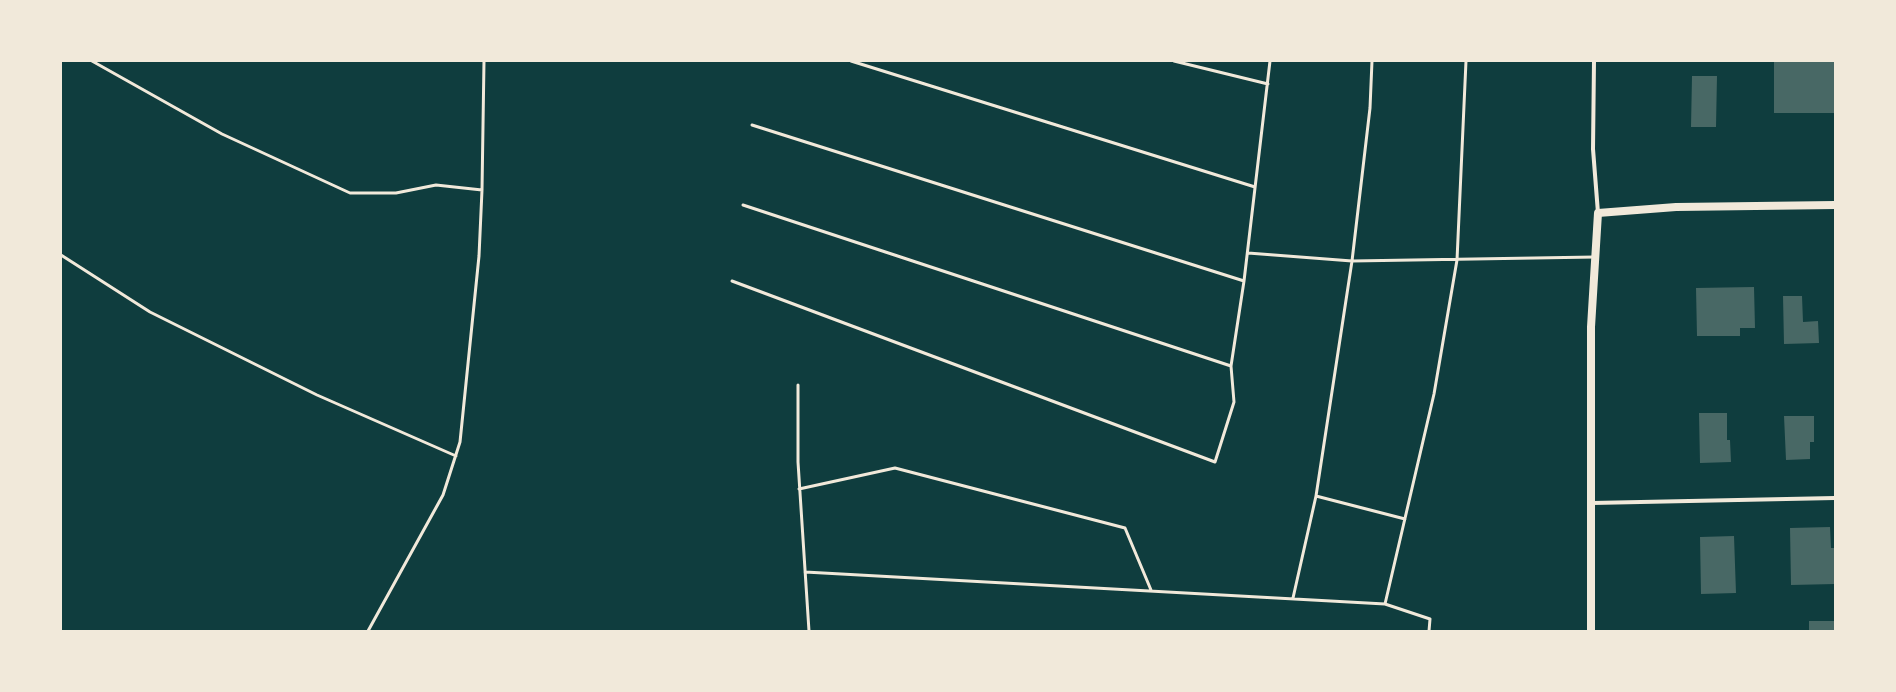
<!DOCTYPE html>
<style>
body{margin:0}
#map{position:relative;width:1896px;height:692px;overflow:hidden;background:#0f3d3e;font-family:Lora,serif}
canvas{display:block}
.frame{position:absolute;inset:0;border:62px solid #f1e9da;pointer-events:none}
</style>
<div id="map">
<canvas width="1896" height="692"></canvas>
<div class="frame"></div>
</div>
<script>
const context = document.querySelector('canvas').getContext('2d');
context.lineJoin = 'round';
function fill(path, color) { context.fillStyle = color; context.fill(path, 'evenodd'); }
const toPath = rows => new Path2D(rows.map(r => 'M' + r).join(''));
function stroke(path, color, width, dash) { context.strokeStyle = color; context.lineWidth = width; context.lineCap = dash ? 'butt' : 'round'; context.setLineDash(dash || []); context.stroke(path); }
fill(toPath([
 [1774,61,1835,61,1835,113,1774,113],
 [1692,76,1717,76,1716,127,1691,127],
 [1754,287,1755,328,1740,328,1740,336,1697,336,1696,288],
 [1783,296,1802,296,1803,322,1818,321,1819,343,1784,344],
 [1699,413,1727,413,1727,440,1730,440,1731,462,1700,463],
 [1784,416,1814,416,1814,442,1810,442,1810,459,1786,460],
 [1830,527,1831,548,1835,548,1835,584,1791,585,1790,528],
 [1734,536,1736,593,1701,594,1700,537],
 [1809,621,1835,621,1835,631,1809,631]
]), '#486865');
stroke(toPath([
 [92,61,222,134,350,193,396,193,436,185,482,190],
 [851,61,1255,187],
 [1174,61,1268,84],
 [1372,61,1370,108,1352,261,1316,496,1405,519],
 [752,125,1244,281],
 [743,205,1231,366],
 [1248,253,1352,261,1595,257],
 [61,255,150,312,317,395,456,456],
 [732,281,1215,462,1234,402,1231,366,1244,281,1270,61],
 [798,385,798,462,809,631],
 [799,489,895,468,1125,528,1151,590],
 [805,572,1385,604,1430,619,1429,631],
 [1293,598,1316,496],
 [1385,604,1434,394,1457,260,1466,61],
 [368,631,443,495,460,442,479,256,482,190,484,61]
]), '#f1e9da', 3);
stroke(toPath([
 [1594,61,1593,149,1598,213],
 [1592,503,1835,498]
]), '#f1e9da', 4);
stroke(toPath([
 [1591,631,1591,327,1598,213,1676,207,1835,205]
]), '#f1e9da', 8);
</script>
